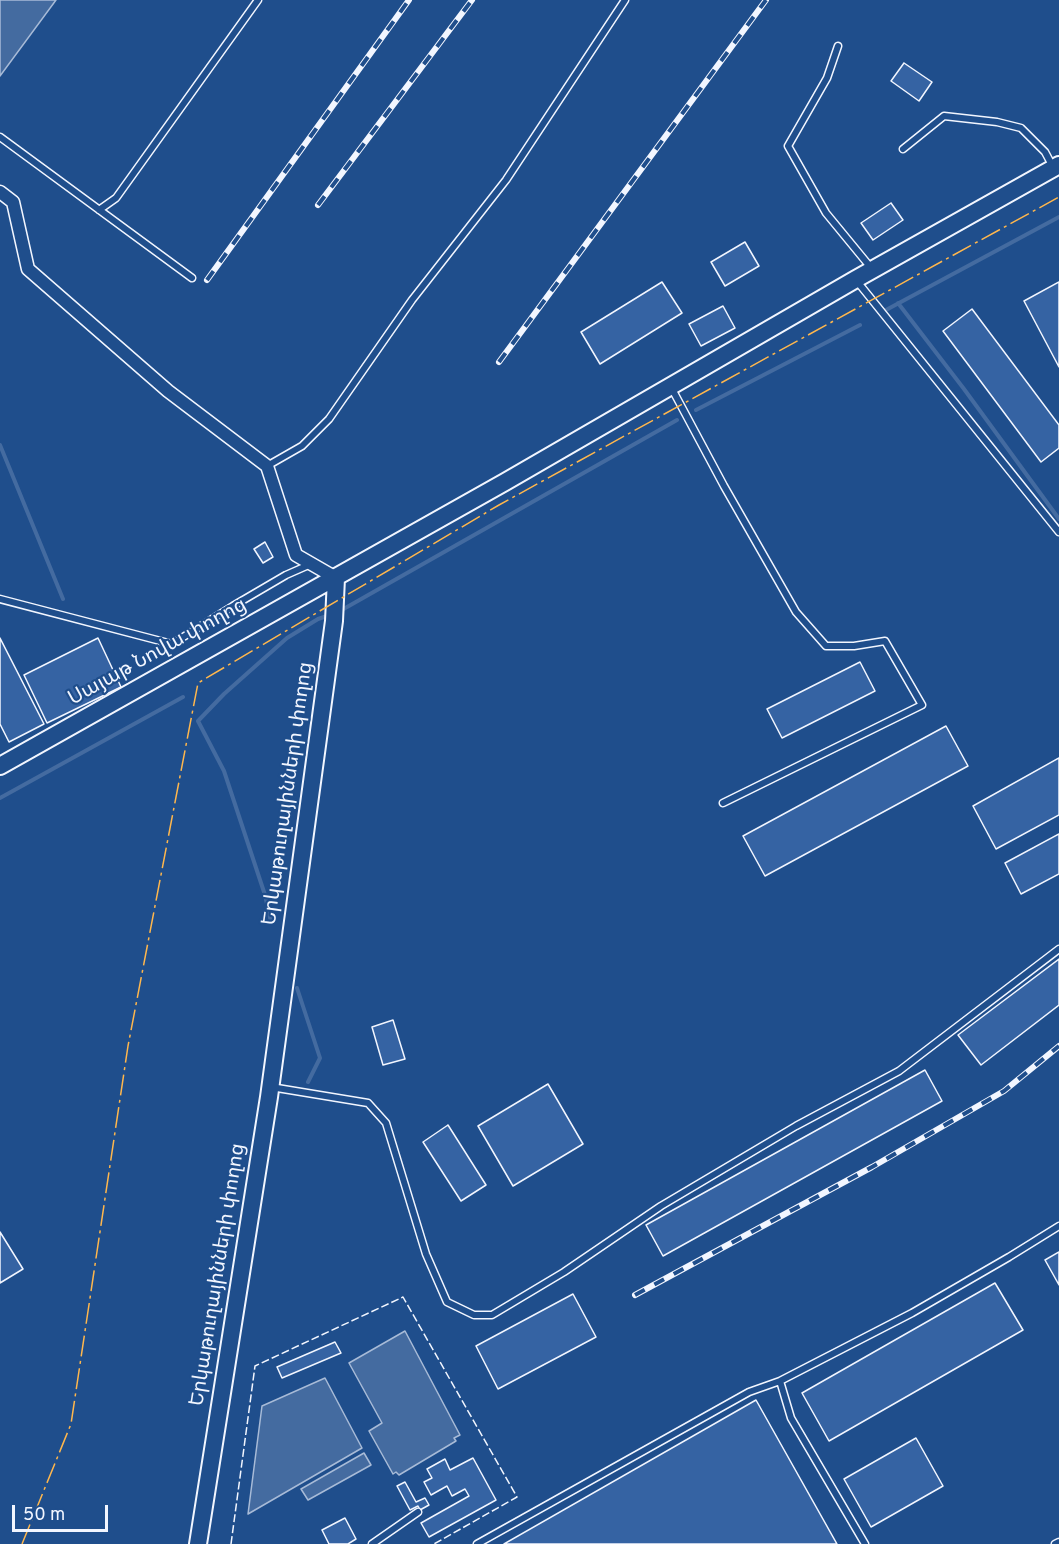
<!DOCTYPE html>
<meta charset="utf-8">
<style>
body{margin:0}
#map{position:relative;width:1059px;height:1544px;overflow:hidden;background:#1f4e8c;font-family:Overpass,sans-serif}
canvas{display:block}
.scale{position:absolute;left:12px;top:1505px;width:96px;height:27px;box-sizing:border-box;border:3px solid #f2f6ff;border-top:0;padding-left:8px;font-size:18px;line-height:21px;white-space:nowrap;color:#f2f6ff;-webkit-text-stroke:4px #1f4e8c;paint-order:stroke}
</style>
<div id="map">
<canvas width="1059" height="1544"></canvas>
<div class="scale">50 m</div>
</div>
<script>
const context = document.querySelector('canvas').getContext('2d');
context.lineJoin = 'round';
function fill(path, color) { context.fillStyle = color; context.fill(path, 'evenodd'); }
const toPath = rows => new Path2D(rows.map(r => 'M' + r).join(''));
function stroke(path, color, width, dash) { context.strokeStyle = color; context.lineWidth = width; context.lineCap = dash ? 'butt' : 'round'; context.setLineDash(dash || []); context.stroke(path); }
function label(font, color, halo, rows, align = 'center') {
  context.font = font + ' Overpass,"Noto Sans Armenian",sans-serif'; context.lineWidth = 4.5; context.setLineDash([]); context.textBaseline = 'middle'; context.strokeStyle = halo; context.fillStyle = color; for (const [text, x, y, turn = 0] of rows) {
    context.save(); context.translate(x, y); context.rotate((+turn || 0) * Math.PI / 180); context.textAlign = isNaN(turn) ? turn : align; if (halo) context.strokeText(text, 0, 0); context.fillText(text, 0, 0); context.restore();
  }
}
const water = toPath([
 [0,0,56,0,0,76,0,0],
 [405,1331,460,1435,454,1438,456,1441,399,1475,396,1472,393,1474,369,1431,382,1423,349,1363,405,1331],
 [325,1378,362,1448,248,1514,262,1406,325,1378],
 [364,1453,371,1465,308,1500,301,1489,364,1453]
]);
fill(water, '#446ba0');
stroke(water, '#a8bbd7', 1.5);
stroke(toPath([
 [898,303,964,389,1059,519],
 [886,310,1059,217],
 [696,410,860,325],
 [0,445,63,599],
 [340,611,677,420],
 [0,798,183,697],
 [271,922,265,895,224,771,198,721,224,694,287,638,318,619,330,615],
 [297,988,320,1058,308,1082]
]), '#446ba0', 4);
const building = toPath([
 [904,63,932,82,919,101,891,81,904,63],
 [891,203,903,220,873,240,861,223,891,203],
 [745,242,759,266,725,286,711,262,745,242],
 [662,282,682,313,600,364,581,332,662,282],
 [1059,282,1059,367,1024,301,1059,282],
 [723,306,735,328,701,346,689,324,723,306],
 [972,309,1059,425,1059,448,1041,462,943,331,972,309],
 [265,542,273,557,263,563,254,549,265,542],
 [0,638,44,724,9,742,0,724,0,638],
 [98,638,121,687,47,723,24,675,98,638],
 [860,662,875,691,782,738,767,709,860,662],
 [946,726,968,766,765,876,743,836,946,726],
 [1059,758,1059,815,996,849,973,806,1059,758],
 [1059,834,1059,874,1021,894,1005,863,1059,834],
 [1059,959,1059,1005,981,1065,958,1035,1059,959],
 [393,1020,405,1059,383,1065,372,1027,393,1020],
 [925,1070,942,1101,663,1256,646,1225,925,1070],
 [548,1084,583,1144,513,1186,478,1126,548,1084],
 [448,1125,486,1185,461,1201,423,1142,448,1125],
 [0,1232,23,1269,0,1283,0,1232],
 [1059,1252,1059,1285,1045,1260,1059,1252],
 [995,1283,1023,1330,829,1441,802,1393,995,1283],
 [573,1294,596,1337,498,1389,476,1346,573,1294],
 [335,1342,341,1353,282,1378,277,1367,335,1342],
 [756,1400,837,1544,504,1544,756,1400],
 [916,1438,943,1486,871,1527,844,1479,916,1438],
 [473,1458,496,1500,429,1537,421,1523,469,1496,465,1489,452,1496,447,1486,431,1495,424,1482,432,1478,427,1469,445,1459,450,1470,473,1458],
 [405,1482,416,1502,425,1498,429,1505,420,1510,418,1506,410,1510,397,1486,405,1482],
 [345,1518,356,1539,348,1544,329,1544,322,1530,345,1518]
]);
fill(building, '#3563a3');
stroke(building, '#f2f6ff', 1.5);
const lane = toPath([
 [838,46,827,78,788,146,826,213,872,269],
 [0,137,192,278],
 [903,149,944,116,997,122,1021,128,1045,152,1053,167],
 [99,210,116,198,258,0],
 [856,280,1059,532],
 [671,387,724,486,796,612,826,646,854,646,885,641,922,705,723,803],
 [267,466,302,446,329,419,412,300,506,180,625,0],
 [0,599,172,644,233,606,286,575,311,564],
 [271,1087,368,1103,386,1123,426,1254,447,1302,474,1315,492,1315,564,1272,661,1206,796,1126,899,1071,1059,949],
 [780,1381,791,1418,865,1544],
 [372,1544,418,1512],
 [477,1544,749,1392,780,1381,912,1313,1009,1257,1059,1226],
 [1055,1544,1059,1542]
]);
const street = toPath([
 [0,192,13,202,28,269,168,391,267,466,296,555,336,578]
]);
const secondary = toPath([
 [0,766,505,482,856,279,1059,165],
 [198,1544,269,1097,334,621,336,578]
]);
stroke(lane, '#f2f6ff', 9);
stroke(street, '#f2f6ff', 15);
stroke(secondary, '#f2f6ff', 20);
stroke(lane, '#1f4e8c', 6);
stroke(street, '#1f4e8c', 12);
stroke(secondary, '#1f4e8c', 16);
const rail = toPath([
 [318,205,472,0],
 [207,280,409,0],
 [499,362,766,0],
 [635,1295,872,1167,1004,1091,1059,1046]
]);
stroke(rail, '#f2f6ff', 6);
stroke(rail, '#1f4e8c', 4, [11]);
stroke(toPath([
 [231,1544,255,1366,403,1297,517,1497,434,1544]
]), '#f2f6ff', 1.5, [8, 3]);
stroke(toPath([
 [22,1544,71,1424,128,1046,198,683,499,505,1059,197]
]), '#ffb74d', 1.5, [21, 4.5, 3, 4.5]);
label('20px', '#f2f6ff', '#1f4e8c', [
 ["Սայաթ Նովա փողոց",158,653,-29],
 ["Երկաթուղայինների փողոց",289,794,-82],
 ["Երկաթուղայինների փողոց",219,1275,-81]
]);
</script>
